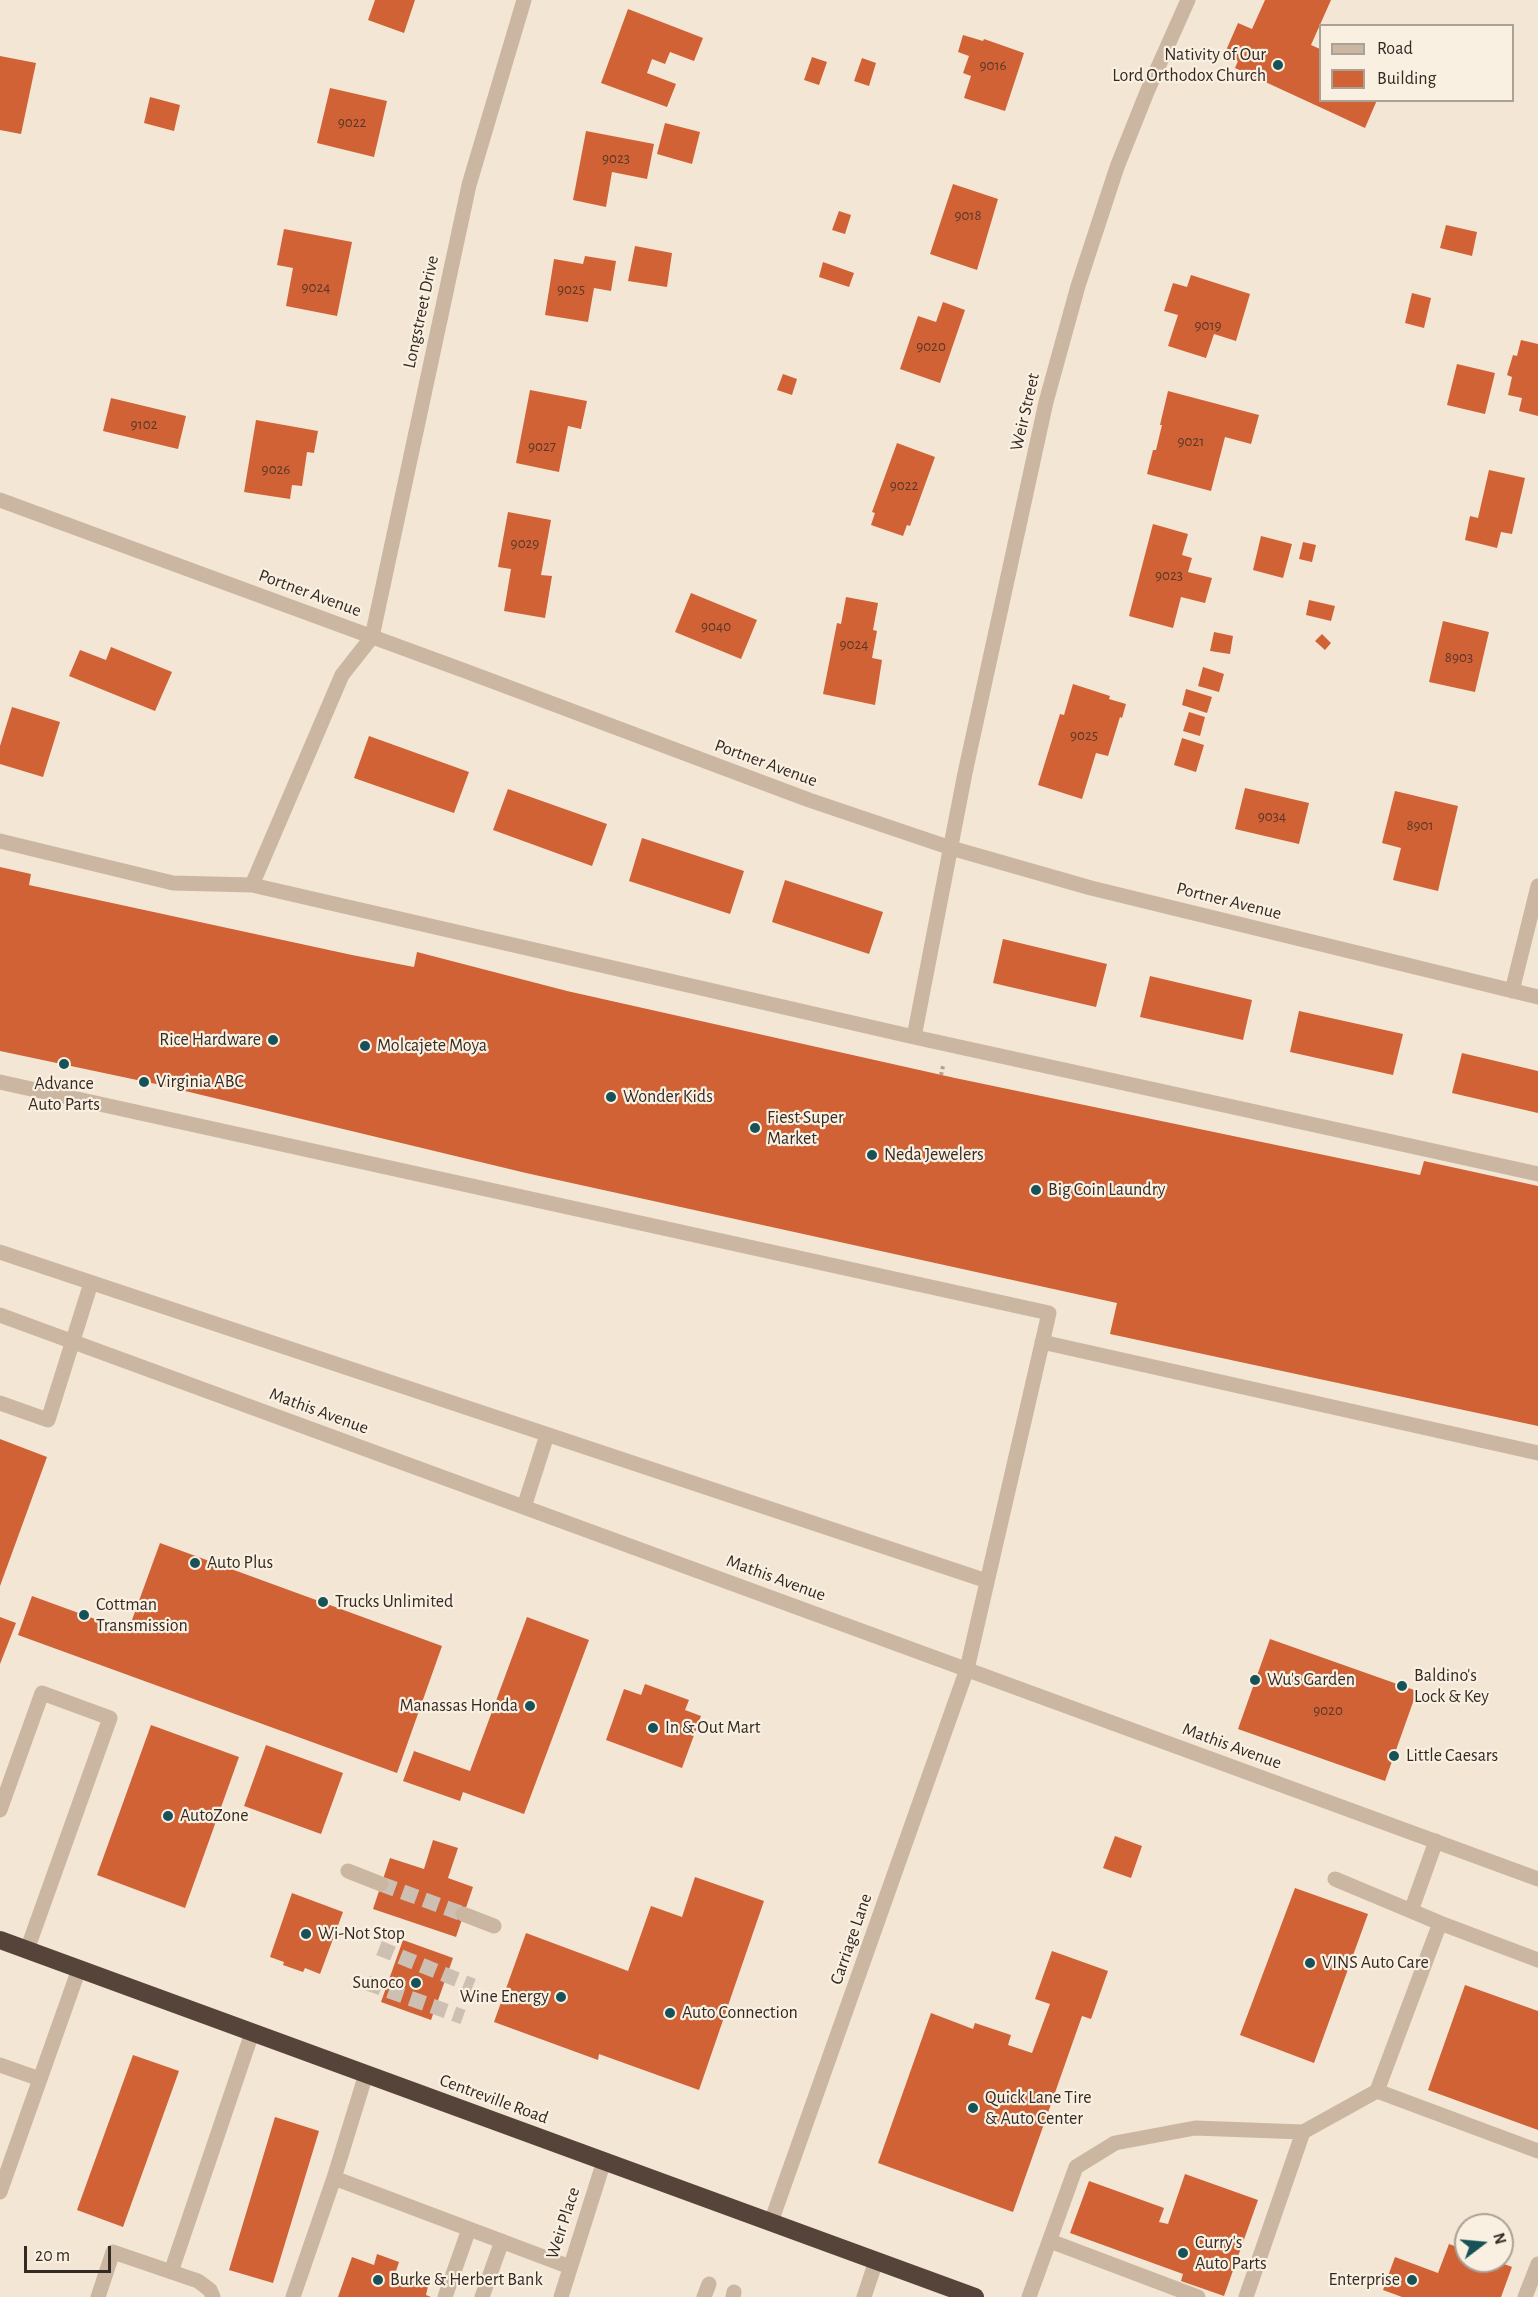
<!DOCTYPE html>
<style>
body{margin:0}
#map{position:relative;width:1538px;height:2297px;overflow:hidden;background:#f3e6d5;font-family:"Alegreya Sans",sans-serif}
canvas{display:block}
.legend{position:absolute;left:1319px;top:24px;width:195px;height:78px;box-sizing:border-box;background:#faf0e1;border:2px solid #aba195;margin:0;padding:8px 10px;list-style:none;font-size:18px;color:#342a24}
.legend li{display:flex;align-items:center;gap:12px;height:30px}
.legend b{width:30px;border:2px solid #aba195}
.north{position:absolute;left:1454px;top:2213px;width:60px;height:60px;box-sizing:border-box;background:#faf0e1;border:2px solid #aba195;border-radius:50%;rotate:74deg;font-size:16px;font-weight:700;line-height:24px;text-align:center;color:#342a24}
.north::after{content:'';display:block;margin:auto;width:21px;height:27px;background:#175259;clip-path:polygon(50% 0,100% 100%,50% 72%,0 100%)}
.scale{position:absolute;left:24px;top:2246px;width:87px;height:27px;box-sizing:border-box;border:3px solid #342a24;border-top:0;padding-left:8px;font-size:18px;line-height:21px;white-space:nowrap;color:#342a24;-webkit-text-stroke:4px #faf0e1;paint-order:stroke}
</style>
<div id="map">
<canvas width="1538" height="2297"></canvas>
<ul class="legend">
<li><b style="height:8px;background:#cbb6a1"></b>Road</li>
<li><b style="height:16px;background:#d06236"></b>Building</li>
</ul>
<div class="north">N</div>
<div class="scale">20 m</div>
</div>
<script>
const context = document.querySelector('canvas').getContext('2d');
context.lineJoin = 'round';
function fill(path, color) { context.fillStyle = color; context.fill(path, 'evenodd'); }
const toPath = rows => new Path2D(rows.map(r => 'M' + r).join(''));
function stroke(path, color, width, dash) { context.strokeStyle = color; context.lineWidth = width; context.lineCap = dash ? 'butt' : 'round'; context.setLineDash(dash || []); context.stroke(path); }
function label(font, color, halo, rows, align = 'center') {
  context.font = font + ' "Alegreya Sans",sans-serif'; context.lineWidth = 4.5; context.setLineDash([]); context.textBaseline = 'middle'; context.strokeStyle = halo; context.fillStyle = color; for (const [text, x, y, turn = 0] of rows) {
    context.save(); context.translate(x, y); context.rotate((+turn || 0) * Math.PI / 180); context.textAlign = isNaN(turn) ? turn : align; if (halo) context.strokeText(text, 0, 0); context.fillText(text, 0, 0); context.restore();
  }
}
fill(toPath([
 [375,0,415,0,404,33,368,20],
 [1265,0,1331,0,1311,45,1320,49,1320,100,1377,100,1365,128,1235,68,1238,61,1224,55,1238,23,1252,29],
 [628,9,703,38,694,61,670,52,665,64,652,59,647,73,676,84,667,107,601,83],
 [963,35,983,41,984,39,1024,53,1005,111,964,98,971,76,963,73,969,56,958,52],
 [0,56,36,63,21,134,0,130],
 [812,57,827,62,819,85,804,80],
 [862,58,876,63,869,86,854,81],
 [330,88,387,101,374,157,317,143],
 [150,97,180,105,174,131,144,123],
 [665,123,700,132,692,164,657,154],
 [586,131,654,144,647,179,612,172,606,207,573,200],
 [953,184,998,199,977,270,930,254],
 [839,211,851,215,845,234,832,230],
 [1446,225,1477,232,1472,256,1440,248],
 [284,229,352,242,337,316,286,306,293,268,277,265],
 [635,246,672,253,667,287,628,281],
 [585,256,616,261,611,291,594,288,588,322,545,315,554,259,583,264],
 [823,262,854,273,849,287,819,277],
 [1191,275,1250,294,1236,341,1214,334,1206,358,1168,346,1178,315,1164,311,1173,283,1187,287],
 [1412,293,1431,298,1424,328,1405,323],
 [943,302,965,310,940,383,900,369,918,316,936,322],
 [1521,340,1538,344,1538,416,1519,411,1522,398,1508,395,1512,377,1507,375,1513,355,1517,356],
 [1457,364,1495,373,1485,414,1447,405],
 [783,374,797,379,792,395,777,390],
 [530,390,587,401,581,429,568,426,559,472,516,463],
 [1168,391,1259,415,1251,444,1225,437,1211,491,1147,474,1153,450,1156,450,1162,425,1160,425],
 [111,398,186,416,178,449,103,431],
 [256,420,318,431,314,453,307,452,302,486,292,485,290,499,244,492],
 [897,443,935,457,910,526,907,525,903,536,871,525,875,513,872,512],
 [1489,470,1525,478,1512,534,1501,532,1497,548,1465,540,1470,516,1478,518],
 [508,512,551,520,541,575,552,576,545,618,504,611,511,569,498,567],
 [1153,524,1188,534,1182,555,1192,558,1188,572,1212,578,1205,603,1181,597,1173,628,1129,616],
 [1261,536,1292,544,1283,578,1253,570],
 [1303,542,1316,545,1312,562,1299,559],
 [691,593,757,620,741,659,675,632],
 [846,597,878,603,873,630,877,631,872,658,882,660,875,705,823,694,837,623,841,624],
 [1309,600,1335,606,1331,621,1306,615],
 [1443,621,1489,632,1475,692,1429,682],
 [1214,632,1233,636,1230,654,1210,651],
 [1322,634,1331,643,1325,650,1315,641],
 [111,647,172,672,155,711,69,676,80,650,106,660],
 [1203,667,1224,674,1219,692,1198,686],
 [1073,684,1110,696,1109,699,1126,704,1122,718,1120,717,1108,756,1096,753,1082,799,1038,785,1060,714,1064,715],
 [1186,689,1212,697,1207,713,1182,705],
 [12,707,60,722,43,777,0,764,0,746],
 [1189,712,1205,717,1200,736,1183,731],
 [369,736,469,772,454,813,354,778],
 [1182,738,1204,745,1196,772,1174,765],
 [1245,788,1309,803,1299,844,1235,829],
 [508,789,607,824,592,866,493,830],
 [1395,791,1458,806,1438,891,1393,880,1401,848,1382,843],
 [642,838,744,871,730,914,629,881],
 [0,867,31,874,29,885,352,955,414,967,417,952,567,991,955,1078,1420,1175,1424,1161,1538,1186,1538,1426,1110,1334,1117,1303,526,1173,156,1084,0,1051],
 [785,880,883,912,869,954,772,922],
 [1003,939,1107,964,1096,1007,993,983],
 [1150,976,1252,1000,1243,1040,1140,1017],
 [1299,1011,1403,1034,1393,1075,1290,1052],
 [1462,1053,1538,1071,1538,1113,1452,1093],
 [0,1439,47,1457,0,1586],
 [160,1543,442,1646,397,1773,18,1635,32,1596,128,1631],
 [0,1617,16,1623,0,1664],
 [527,1617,589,1640,524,1814,463,1792,460,1801,403,1781,414,1751,470,1771],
 [1270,1639,1417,1691,1385,1781,1238,1729],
 [645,1684,689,1700,685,1710,701,1716,682,1768,606,1740,624,1689,641,1695],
 [151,1725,239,1757,185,1908,97,1875],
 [266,1745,343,1773,321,1834,244,1806],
 [1115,1836,1142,1846,1131,1878,1103,1868],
 [433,1840,458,1848,448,1878,473,1887,456,1937,373,1909,390,1858,424,1869],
 [695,1877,764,1901,699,2090,599,2054,598,2060,494,2022,526,1933,628,1971,651,1906,682,1917],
 [1295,1888,1368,1914,1314,2063,1240,2035],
 [292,1893,343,1912,320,1974,305,1968,303,1972,283,1965,284,1962,270,1957],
 [403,1940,453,1958,431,2020,381,2002],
 [1052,1951,1108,1971,1091,2019,1082,2016,1013,2212,878,2163,931,2013,973,2029,975,2023,1011,2035,1008,2045,1032,2053,1050,2004,1035,1999],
 [1465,1985,1538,2011,1538,2130,1428,2090],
 [133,2055,179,2071,123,2227,77,2210],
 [275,2117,319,2131,273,2283,229,2270],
 [1185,2174,1258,2200,1224,2296,1181,2281,1183,2274,1070,2233,1089,2181,1164,2208,1159,2222,1168,2224],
 [1449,2244,1466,2250,1466,2261,1496,2261,1512,2267,1501,2297,1402,2297,1383,2290,1395,2257,1438,2273],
 [377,2254,399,2262,395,2274,428,2286,426,2295,431,2297,338,2297,352,2257,374,2265]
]), '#d06236');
stroke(toPath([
 [381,1884,463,1914],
 [379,1948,473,1986],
 [367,1983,463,2017]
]), '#cdc0b2', 15, [15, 8]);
stroke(toPath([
 [941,1075,943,1066]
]), '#b7a08b', 4, [3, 3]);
stroke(toPath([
 [0,500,468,672,809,800,951,848,1091,888,1538,997],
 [0,841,173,883,252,885,914,1037,1538,1174],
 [252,885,342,675,372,637,469,185,524,0],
 [1512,991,1538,886],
 [914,1037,965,773,1046,402,1078,286,1117,167,1147,92,1188,0],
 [0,1082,1049,1313,967,1669,771,2222],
 [0,1252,987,1581],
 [0,1315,1538,1879],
 [1042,1342,1538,1453],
 [0,1403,48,1420,91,1283],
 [524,1507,547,1435],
 [0,1810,42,1693,110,1718,27,1950],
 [348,1871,381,1884],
 [1335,1879,1440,1923,1538,1960],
 [1411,1911,1436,1841],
 [463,1914,494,1926],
 [1440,1923,1377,2091,1538,2151],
 [0,2065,40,2079],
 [1303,2132,1377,2091],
 [334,2178,570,2267],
 [0,2192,79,1969],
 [1050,2241,1198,2297],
 [171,2272,252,2033],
 [98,2297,113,2252,198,2281,210,2290,213,2297],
 [293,2297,334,2178,366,2074],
 [445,2297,469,2229],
 [482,2297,502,2241],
 [561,2297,604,2161],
 [704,2297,709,2284],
 [733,2297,734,2292],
 [864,2297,876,2261],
 [1029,2297,1076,2167,1115,2143,1195,2128,1303,2132,1246,2297],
 [1525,2297,1538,2264]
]), '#cbb6a1', 15);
stroke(toPath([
 [0,1940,975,2297]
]), '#56443a', 18);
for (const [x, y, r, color] of [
 [1278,65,6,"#175259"],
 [273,1040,6,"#175259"],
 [365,1046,6,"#175259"],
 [64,1064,6,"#175259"],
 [144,1082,6,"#175259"],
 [611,1097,6,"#175259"],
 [755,1128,6,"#175259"],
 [872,1155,6,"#175259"],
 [1036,1190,6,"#175259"],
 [195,1563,6,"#175259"],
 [323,1602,6,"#175259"],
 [84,1615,6,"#175259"],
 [1255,1680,6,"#175259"],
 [1402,1686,6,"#175259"],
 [530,1706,6,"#175259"],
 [653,1728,6,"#175259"],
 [1394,1756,6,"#175259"],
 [168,1816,6,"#175259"],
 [306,1934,6,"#175259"],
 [1310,1963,6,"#175259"],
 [416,1983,6,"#175259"],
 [561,1997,6,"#175259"],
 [670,2013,6,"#175259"],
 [973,2108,6,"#175259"],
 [1183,2253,6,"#175259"],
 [378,2280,6,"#175259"],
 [1412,2280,6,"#175259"]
]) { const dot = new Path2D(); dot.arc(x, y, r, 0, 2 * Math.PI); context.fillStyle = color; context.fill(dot); stroke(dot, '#faf0e1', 2); }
label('15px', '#5b3828', null, [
 ["9016",993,65],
 ["9022",352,122],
 ["9023",616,158],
 ["9018",968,215],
 ["9024",316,287],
 ["9025",571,289],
 ["9019",1208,325],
 ["9020",931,346],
 ["9102",144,424],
 ["9021",1191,441],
 ["9027",542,446],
 ["9026",276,469],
 ["9022",904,485],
 ["9029",525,543],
 ["9023",1169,575],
 ["9040",716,626],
 ["9024",854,644],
 ["8903",1459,657],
 ["9025",1084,735],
 ["9034",1272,816],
 ["8901",1420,825],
 ["9020",1328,1710]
]);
label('18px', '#342a24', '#faf0e1', [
 ["Nativity of Our",1266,55,"right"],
 ["Lord Orthodox Church",1266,76,"right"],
 ["Rice Hardware",261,1040,"right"],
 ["Molcajete Moya",377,1046],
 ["Virginia ABC",156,1082],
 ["Advance",64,1084,"center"],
 ["Auto Parts",64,1105,"center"],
 ["Wonder Kids",623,1097],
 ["Fiest Super",767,1118],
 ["Market",767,1139],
 ["Neda Jewelers",884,1155],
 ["Big Coin Laundry",1048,1190],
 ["Auto Plus",207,1563],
 ["Trucks Unlimited",335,1602],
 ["Cottman",96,1605],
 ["Transmission",96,1626],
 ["Baldino's",1414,1676],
 ["Lock & Key",1414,1697],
 ["Wu's Garden",1267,1680],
 ["Manassas Honda",518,1706,"right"],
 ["In & Out Mart",665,1728],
 ["Little Caesars",1406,1756],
 ["AutoZone",180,1816],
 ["Wi-Not Stop",318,1934],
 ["VINS Auto Care",1322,1963],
 ["Sunoco",404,1983,"right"],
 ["Wine Energy",549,1997,"right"],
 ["Auto Connection",682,2013],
 ["Quick Lane Tire",985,2098],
 ["& Auto Center",985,2119],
 ["Curry's",1195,2243],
 ["Auto Parts",1195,2264],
 ["Burke & Herbert Bank",390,2280],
 ["Enterprise",1400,2280,"right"]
], 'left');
label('18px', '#342a24', '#faf0e1', [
 ["Longstreet Drive",421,312,-78],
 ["Weir Street",1025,412,-77],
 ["Portner Avenue",310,593,20],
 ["Portner Avenue",766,763,20],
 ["Portner Avenue",1229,901,14],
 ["Mathis Avenue",319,1411,20],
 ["Mathis Avenue",776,1578,20],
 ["Mathis Avenue",1232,1746,20],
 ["Carriage Lane",851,1939,-71],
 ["Centreville Road",494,2099,20],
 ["Weir Place",563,2223,-72]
]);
</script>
